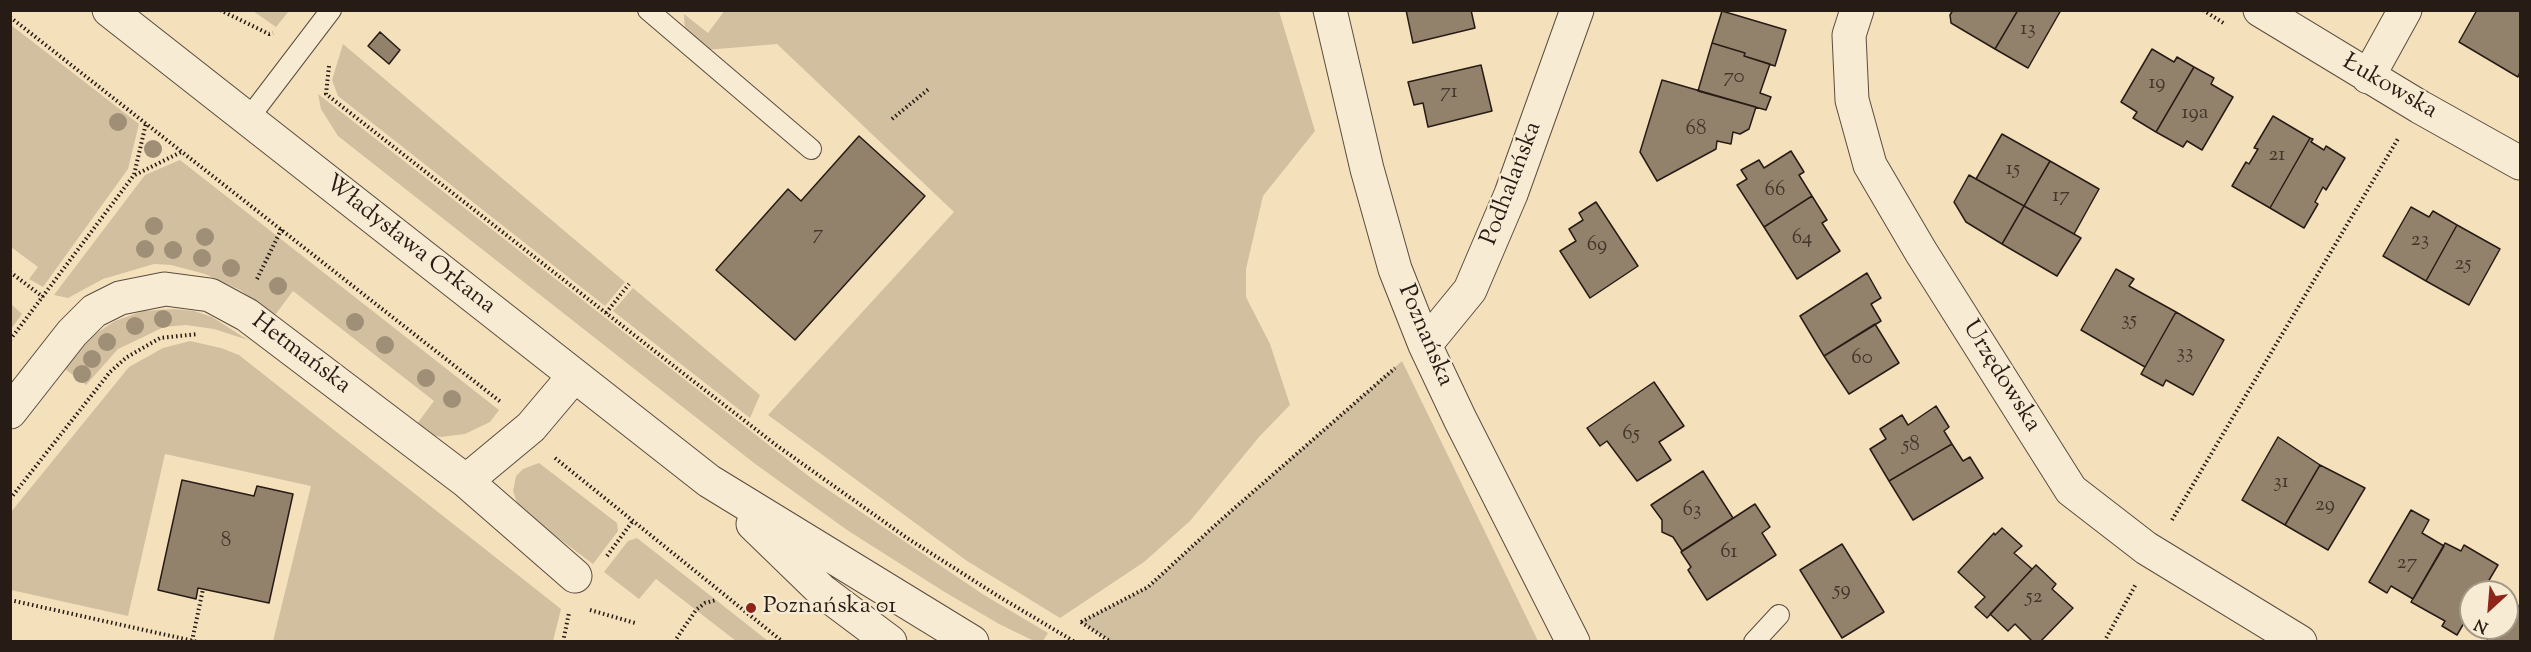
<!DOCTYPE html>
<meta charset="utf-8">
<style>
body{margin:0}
#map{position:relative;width:2531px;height:652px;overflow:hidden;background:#f5e0bc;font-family:"Sorts Mill Goudy",serif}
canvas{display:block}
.frame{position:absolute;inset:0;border:12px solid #271c15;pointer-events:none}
.north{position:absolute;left:2459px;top:580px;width:60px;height:60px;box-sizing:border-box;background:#f8ebd3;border:2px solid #a49887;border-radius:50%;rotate:206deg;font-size:16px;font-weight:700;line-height:24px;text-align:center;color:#271c15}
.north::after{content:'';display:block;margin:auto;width:21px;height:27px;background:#8f2418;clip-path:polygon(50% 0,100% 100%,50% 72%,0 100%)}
</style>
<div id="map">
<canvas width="2531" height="652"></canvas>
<div class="frame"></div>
<div class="north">N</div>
</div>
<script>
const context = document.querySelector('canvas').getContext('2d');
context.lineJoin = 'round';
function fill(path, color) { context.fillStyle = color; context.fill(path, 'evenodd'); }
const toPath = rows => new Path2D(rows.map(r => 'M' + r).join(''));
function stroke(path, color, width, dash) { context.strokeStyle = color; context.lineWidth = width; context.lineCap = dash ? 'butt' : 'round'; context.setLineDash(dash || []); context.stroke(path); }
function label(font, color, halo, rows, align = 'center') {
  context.font = font + ' "Sorts Mill Goudy",serif'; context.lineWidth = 4.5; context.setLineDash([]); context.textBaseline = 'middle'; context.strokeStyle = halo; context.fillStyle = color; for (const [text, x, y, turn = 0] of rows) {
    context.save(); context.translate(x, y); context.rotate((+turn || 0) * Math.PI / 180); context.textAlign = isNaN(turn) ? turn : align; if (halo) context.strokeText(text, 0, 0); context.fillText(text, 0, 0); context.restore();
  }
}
fill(toPath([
 [725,10,1279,11,1315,131,1263,196,1246,269,1246,297,1270,344,1290,405,1259,437,1190,521,1144,562,1060,618,967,561,768,415,954,212,777,44,706,50,685,35,684,14,708,33],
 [253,11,289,11,276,27],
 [11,25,139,124,128,169,43,287,29,279,38,267,11,247],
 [343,44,625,282,605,306,338,96,332,80],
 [318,94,815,481,984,595,1048,633,1043,641,1034,641,999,624,943,591,847,530,754,463,338,136,321,109],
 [180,160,499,410,490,422,465,434,441,437,429,434,416,425,434,401,293,291,275,315,240,290,205,274,171,265,154,264,103,279,68,298,54,295,145,175],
 [633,288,760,395,750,418,613,311],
 [11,304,22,314,11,329],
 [174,309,194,311,212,317,248,340,214,329,186,325,164,327,118,349,86,385,65,369,92,336,115,321,143,311],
 [190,341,221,348,239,355,561,609,553,641,273,641,311,486,165,454,128,616,11,590,11,512,129,367,163,348],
 [1402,361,1538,641,1112,642,1081,622,1148,587,1222,519],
 [539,463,617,523,618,531,593,564,521,510,516,500,513,491,516,476,523,469],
 [637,538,716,600,768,641,736,641,656,579,639,599,604,572,628,541]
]), '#d2bfa0');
const building = toPath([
 [1406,10,1471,10,1475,28,1413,43,1406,10],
 [1953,10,2018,10,1995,49,1951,23,1950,15,1953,10],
 [2018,10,2061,10,2028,68,1995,49,2018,10],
 [2477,10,2520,10,2520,72,2518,77,2459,42,2477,10],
 [1722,11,1786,30,1775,66,1744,56,1745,53,1712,43,1722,11],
 [380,32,400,50,389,64,368,46,380,32],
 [1712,43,1745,53,1744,56,1770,64,1760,93,1771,97,1766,110,1698,91,1712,43],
 [2152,49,2174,62,2177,57,2194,67,2156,132,2133,118,2137,112,2121,102,2152,49],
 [1481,65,1492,111,1428,127,1423,103,1414,105,1408,82,1481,65],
 [2194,67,2214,78,2211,84,2233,97,2202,150,2187,141,2183,147,2156,132,2194,67],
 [1662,80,1756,107,1749,129,1740,134,1733,132,1731,144,1717,141,1716,149,1657,181,1640,152,1662,80],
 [2273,116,2310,138,2270,208,2232,186,2246,162,2249,164,2258,149,2254,148,2273,116],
 [2002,134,2050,161,2024,206,1976,179,2002,134],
 [859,136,925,196,795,340,716,270,788,189,801,201,859,136],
 [2310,138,2313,139,2311,142,2324,150,2326,146,2345,158,2326,190,2323,187,2315,202,2318,204,2304,228,2270,208,2310,138],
 [1791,151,1804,172,1799,175,1812,196,1764,227,1737,185,1747,179,1741,170,1759,160,1764,168,1791,151],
 [2050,161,2099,189,2074,234,2024,206,2050,161],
 [1969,175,2024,206,2002,244,1966,222,1954,202,1969,175],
 [1812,196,1827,220,1822,223,1840,251,1797,279,1764,227,1812,196],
 [1596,202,1638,266,1590,298,1560,251,1576,241,1569,229,1583,220,1579,213,1596,202],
 [2024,206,2081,238,2057,276,2002,244,2024,206],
 [2411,207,2429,217,2433,211,2457,225,2426,281,2383,256,2411,207],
 [2457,225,2500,249,2469,305,2426,281,2457,225],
 [2116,269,2134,279,2129,286,2176,312,2145,367,2081,330,2116,269],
 [1867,273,1881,298,1871,304,1881,321,1824,356,1800,316,1867,273],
 [2176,312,2224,340,2193,395,2166,380,2163,386,2141,374,2176,312],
 [1875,324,1899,363,1849,394,1824,356,1875,324],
 [1654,382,1684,426,1659,442,1671,460,1637,481,1607,441,1600,446,1587,428,1654,382],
 [1936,406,1949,427,1944,431,1952,444,1889,481,1870,449,1886,439,1880,429,1902,415,1908,425,1936,406],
 [2278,437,2320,465,2285,525,2242,500,2278,437],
 [1952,444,1963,461,1970,457,1983,478,1913,520,1889,481,1952,444],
 [2320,465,2365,488,2328,550,2285,525,2320,465],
 [1703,471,1733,518,1682,551,1673,537,1662,532,1662,520,1651,505,1703,471],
 [182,480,254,496,257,486,293,494,269,603,198,588,196,599,158,590,182,480],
 [1755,504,1770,527,1762,533,1776,555,1707,600,1688,570,1691,567,1681,552,1755,504],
 [2411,510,2429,520,2422,533,2444,546,2413,599,2391,586,2387,593,2369,582,2411,510],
 [2002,528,2022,546,2014,553,2032,569,1987,618,1975,607,1985,597,1958,572,1994,533,1995,535,2002,528],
 [2445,543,2461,551,2464,545,2498,565,2482,592,2471,592,2471,611,2457,635,2442,626,2445,621,2411,602,2445,543],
 [1842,544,1884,612,1842,638,1800,570,1842,544],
 [2036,565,2056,584,2052,589,2073,608,2040,642,2033,642,2015,624,2008,631,1990,614,2036,565],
 [2520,604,2520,642,2486,642,2494,628,2507,628,2507,613,2513,616,2520,604]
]);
fill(building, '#92826c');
stroke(building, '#271c15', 1.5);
const service = toPath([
 [648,10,811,149],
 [248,119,331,10],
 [1754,642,1779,615]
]);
const minor = toPath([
 [1330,10,1367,169,1395,269,1425,345,1460,419,1573,642],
 [1857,10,1849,35,1852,100,1870,165,1921,252,2071,490,2146,548,2300,642],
 [2260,10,2420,107,2520,163],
 [2368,77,2405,10],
 [1425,345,1470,290,1511,194,1577,10],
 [10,412,72,333,94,311,120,298,165,289,210,295,247,315,466,481,575,576],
 [466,481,531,427,574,376]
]);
const tertiary = toPath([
 [109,10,709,481,972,642],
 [753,524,822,591,890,642]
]);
stroke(service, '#5a4d3f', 22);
stroke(minor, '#5a4d3f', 35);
stroke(tertiary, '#5a4d3f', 35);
stroke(toPath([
 [220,10,269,34,273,33],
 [2203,10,2225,24],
 [10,17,502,403],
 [329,66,326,94,675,367,776,445,907,538,998,596,1075,642],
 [892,119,930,88],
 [135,175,183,151],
 [10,272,43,297],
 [257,279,282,228],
 [606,313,629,284],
 [10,340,134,175,146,123],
 [555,458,783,642],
 [10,499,110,372,127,357,160,338,198,334],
 [2172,520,2399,137],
 [607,556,632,522],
 [10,600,198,642],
 [590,610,635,623],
 [1081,622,1148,587,1222,519,1395,368],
 [1081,622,1111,642],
 [192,641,203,589],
 [563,642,569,613],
 [674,642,696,610,705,603,716,600],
 [2104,642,2136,584]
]), '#271c15', 4, [1.5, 3]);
stroke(service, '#f8ebd3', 20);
stroke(minor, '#f8ebd3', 33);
stroke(tertiary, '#f8ebd3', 33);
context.fillStyle = '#a08f77';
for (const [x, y] of [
 [118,122],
 [153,149],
 [154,226],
 [205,237],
 [145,249],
 [173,250],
 [202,258],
 [231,268],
 [278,286],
 [163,319],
 [355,322],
 [135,326],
 [107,342],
 [385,345],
 [92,359],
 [82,374],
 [426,378],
 [452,399]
]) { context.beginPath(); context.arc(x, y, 9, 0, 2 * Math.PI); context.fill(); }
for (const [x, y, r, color] of [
 [751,608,6,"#8f2418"]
]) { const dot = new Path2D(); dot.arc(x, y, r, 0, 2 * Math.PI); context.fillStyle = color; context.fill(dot); stroke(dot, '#f8ebd3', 2); }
label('21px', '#42362b', null, [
 ["13",2028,30],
 ["70",1734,78],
 ["19",2157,84],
 ["71",1449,93],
 ["19a",2195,114],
 ["68",1696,130],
 ["21",2277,156],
 ["15",2013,170],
 ["66",1775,191],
 ["17",2061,197],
 ["7",818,235],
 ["64",1802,239],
 ["23",2420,241],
 ["69",1597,246],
 ["25",2463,265],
 ["35",2129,321],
 ["33",2185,354],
 ["60",1862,359],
 ["65",1631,435],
 ["58",1911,446],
 ["31",2281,483],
 ["29",2325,506],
 ["63",1692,511],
 ["8",226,542],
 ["61",1729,553],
 ["27",2407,564],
 ["59",1842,591],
 ["52",2034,598]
]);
label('24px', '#271c15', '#f8ebd3', [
 ["Łukowska",2389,88,30],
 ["Podhalańska",1513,184,-69],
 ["Władysława Orkana",409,246,38],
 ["Poznańska",1424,336,67],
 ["Hetmańska",300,355,37],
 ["Urzędowska",2000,377,58]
]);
label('24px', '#271c15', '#f8ebd3', [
 ["Poznańska 01",763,608]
], 'left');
</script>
